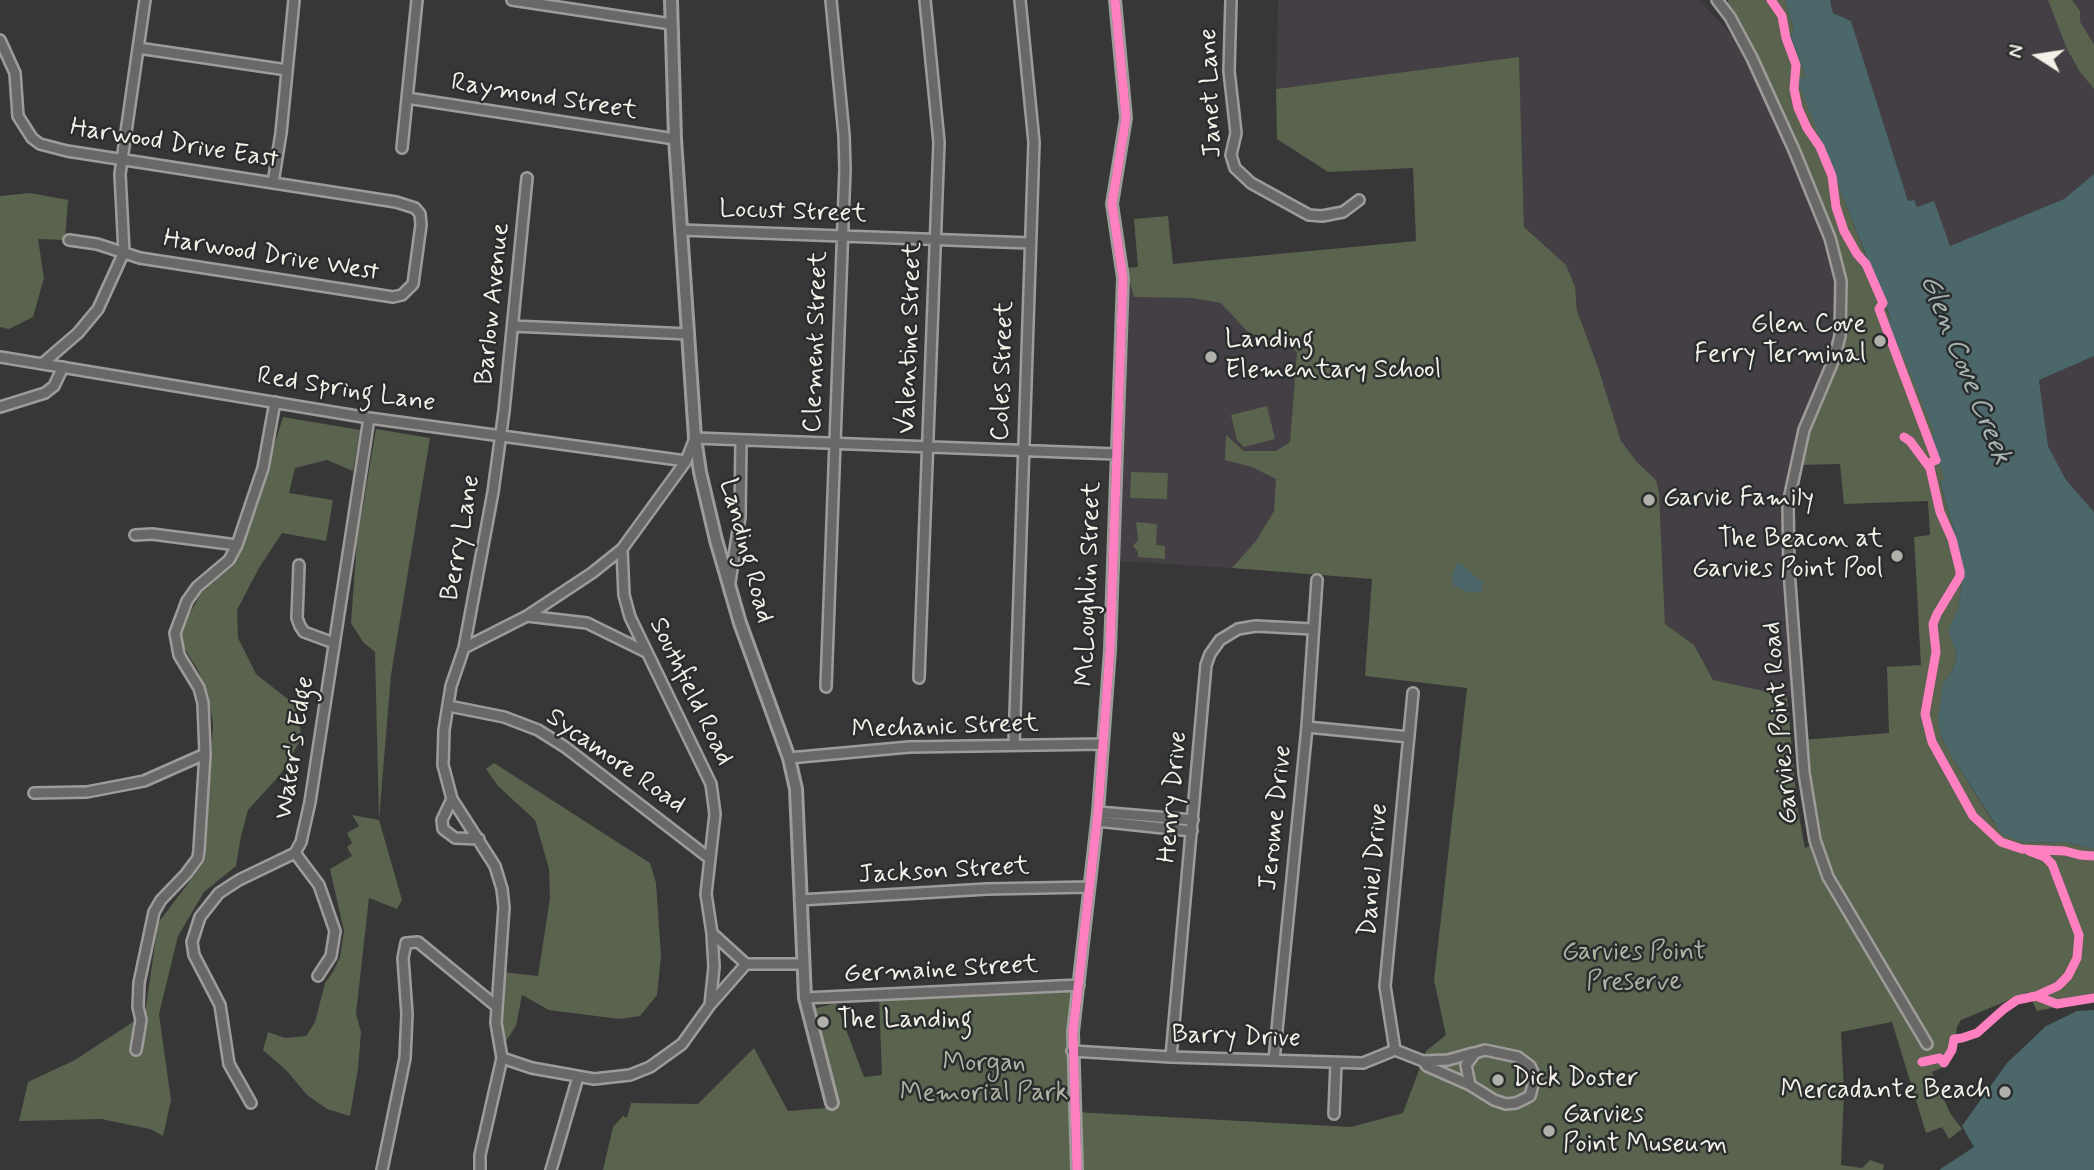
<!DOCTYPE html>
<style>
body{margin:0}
#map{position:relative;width:2094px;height:1170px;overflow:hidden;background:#373738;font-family:Mynerve,sans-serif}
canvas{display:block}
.north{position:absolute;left:2003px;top:21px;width:70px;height:70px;-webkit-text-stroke:5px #2a2d2e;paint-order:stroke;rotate:282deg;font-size:19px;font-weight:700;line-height:28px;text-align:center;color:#f4f1e8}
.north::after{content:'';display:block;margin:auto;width:24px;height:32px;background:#f4f1e8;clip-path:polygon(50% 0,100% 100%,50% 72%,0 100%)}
</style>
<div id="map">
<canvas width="2094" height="1170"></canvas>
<div class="north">N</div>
</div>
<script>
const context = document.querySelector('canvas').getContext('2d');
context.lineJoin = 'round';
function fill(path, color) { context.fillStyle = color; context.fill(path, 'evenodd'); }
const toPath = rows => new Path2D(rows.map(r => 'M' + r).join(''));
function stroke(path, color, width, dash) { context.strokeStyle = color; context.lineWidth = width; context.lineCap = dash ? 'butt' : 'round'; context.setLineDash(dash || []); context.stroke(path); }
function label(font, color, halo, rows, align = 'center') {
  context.font = font + ' Mynerve,sans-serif'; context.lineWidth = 5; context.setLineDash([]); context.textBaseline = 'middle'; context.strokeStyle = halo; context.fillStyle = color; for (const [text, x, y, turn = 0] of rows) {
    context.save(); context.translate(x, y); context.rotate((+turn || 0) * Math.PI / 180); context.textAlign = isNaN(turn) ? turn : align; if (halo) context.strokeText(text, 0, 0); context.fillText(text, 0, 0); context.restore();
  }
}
fill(toPath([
 [1278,0,1699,0,1754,59,1836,260,1839,336,1787,504,1798,699,1713,680,1694,645,1665,624,1659,492,1656,480,1637,462,1621,441,1598,367,1577,311,1575,287,1547,247,1524,227,1519,58,1276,89],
 [1830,0,2094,0,2094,174,2064,199,1950,246,1917,208,1908,201,1851,21,1833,13],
 [1306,251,1279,571,1120,561,1126,268],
 [2094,356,2094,512,2066,480,2048,446,2039,379]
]), '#443f44');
fill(toPath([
 [1728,0,1785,0,1794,31,1790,35,1806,76,1798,80,1884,303,1941,437,1951,477,1940,482,1964,568,1958,610,1954,619,1956,659,1952,671,1943,684,1940,734,1951,755,1993,822,2023,842,2069,843,2094,849,2094,1000,2037,1011,2028,992,1961,1020,1957,1027,1954,1052,1949,1060,1941,1068,1932,1072,1950,1113,1962,1129,1949,1139,1942,1127,1926,1133,1892,1022,1841,1032,1844,1091,1841,1165,1862,1168,1870,1160,1884,1165,1883,1170,603,1170,613,1127,623,1116,627,1118,631,1103,698,1104,754,1048,788,1111,838,1107,813,1009,836,1003,864,1077,882,1075,879,996,1077,986,1075,1112,1351,1127,1403,1113,1426,1051,1446,1035,1434,980,1467,688,1365,676,1372,579,1232,568,1256,541,1274,511,1276,479,1252,467,1225,460,1226,435,1244,451,1276,451,1290,442,1297,352,1279,338,1259,337,1247,331,1221,303,1192,298,1134,297,1126,268,1138,267,1134,219,1168,216,1173,264,1416,241,1413,168,1328,172,1277,139,1276,89,1519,57,1524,227,1566,265,1575,287,1577,311,1598,367,1621,441,1637,462,1656,480,1659,492,1665,624,1694,645,1713,680,1787,696,1797,805,1805,848,1819,841,1802,740,1889,733,1887,667,1921,665,1914,537,1930,535,1928,501,1844,504,1840,464,1796,465,1839,336,1841,289,1830,239,1727,8],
 [2048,0,2072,0,2080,11,2080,22,2094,44,2094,89,2080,72,2067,49],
 [30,193,68,200,65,240,38,239,44,278,33,317,9,329,0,327,0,196],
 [1267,406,1275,439,1244,447,1237,440,1231,415],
 [283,417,360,430,353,471,327,460,295,468,289,493,333,500,326,541,282,533,259,568,237,610,238,638,256,674,299,708,301,739,280,775,248,810,241,836,236,866,204,892,178,936,159,1014,171,1100,163,1136,150,1129,101,1119,19,1121,28,1082,75,1060,145,1014,158,923,205,861,213,724,208,694,198,670,182,645,182,628,201,593,234,565,243,546],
 [376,429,430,438,391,675,379,820,402,900,397,909,369,898,356,1014,361,1032,358,1069,350,1116,327,1109,307,1095,287,1071,263,1050,268,1032,285,1038,306,1036,315,1022,325,983,333,972,340,957,344,931,330,869,352,856,347,847,352,843,347,833,359,826,352,815,379,820,375,652,363,642,351,623,357,541],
 [1131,472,1168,473,1167,499,1130,498],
 [1136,522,1157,524,1156,545,1165,546,1165,559,1138,557,1138,552,1133,546,1138,540],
 [494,763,650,863,656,883,661,956,657,995,640,1016,619,1019,549,1010,522,995,516,1026,506,1041,501,1041,499,1031,503,972,538,976,550,898,549,869,535,820,498,786,486,769]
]), '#5a634d');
fill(toPath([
 [1785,0,1830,0,1833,13,1851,21,1908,201,1914,200,1917,207,1934,201,1950,246,2064,199,2094,174,2094,356,2039,380,2048,446,2066,480,2094,512,2094,849,2069,843,2023,842,2002,835,1951,755,1940,734,1938,719,1943,684,1952,671,1956,659,1956,652,1948,630,1958,610,1964,568,1940,481,1945,479,1929,436,1934,433,1901,350,1896,351,1885,321,1891,319,1797,80,1806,76,1790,35,1794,31],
 [1457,563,1460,563,1483,583,1481,592,1470,593,1453,585,1452,575],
 [2094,1010,2094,1170,1939,1170,1974,1147,1962,1126,2007,1063,2046,1026,2077,1011]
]), '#4b676a');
const minor = toPath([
 [512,0,671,24],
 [1231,0,1229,71,1236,133,1231,155,1235,168,1251,183,1309,215,1322,216,1343,212,1359,200],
 [1717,0,1730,17,1752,58,1794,150,1830,238,1841,281,1840,336,1834,359,1804,430,1788,504,1789,570,1804,773,1815,840,1828,877,1927,1044],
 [0,40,15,73,18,116,32,138,40,144,67,151,396,202,415,208,420,214,421,225,413,284,402,295,393,297,140,258,97,244,69,240],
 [138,48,287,70],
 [407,98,675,139],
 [402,148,417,0],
 [273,183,281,133,294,0],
 [681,230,1030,243],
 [513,326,689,334],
 [0,357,369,418,686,461],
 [42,364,78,333,98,309,124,252,120,174,145,0],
 [0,407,45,393,54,386,63,367],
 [135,535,152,534,237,545],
 [622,549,624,595,630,617,711,784,715,814,706,894,712,933,746,964],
 [299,565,297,618,300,626,304,632,334,643],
 [730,582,740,517,741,441],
 [527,616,587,623,646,652],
 [464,648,493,492,504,411,527,178],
 [919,678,939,142,925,0],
 [826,687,845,169,844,135,831,0],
 [449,706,504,717,538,730,565,747,709,858],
 [1307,727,1409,737],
 [1014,745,1034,142,1020,0],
 [789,758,909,747,1103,744],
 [34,793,87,792,144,781,205,754],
 [452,799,442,820,443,829,455,838,479,839],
 [1098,812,1193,820],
 [1097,821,1192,831],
 [295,853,319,885,335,931,331,956,318,976],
 [800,900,987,889,1089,887],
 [805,998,1079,985],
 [710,1005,714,967,712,933],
 [136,1050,141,1020,138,1007,139,983,154,912,161,900,186,874,198,858,199,850,205,754,203,703,199,688,179,655,175,633,187,601,197,587,229,560,237,545,263,468,275,402],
 [1395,1050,1385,986,1413,693],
 [1395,1050,1423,1061,1427,1066,1470,1085,1494,1100,1506,1104,1516,1103,1530,1096,1535,1077,1530,1066,1518,1057,1485,1050,1475,1053,1466,1065,1470,1085],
 [1072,1051,1171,1057,1363,1063,1395,1050],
 [1171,1057,1206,665,1210,654,1220,640,1238,629,1256,626,1312,629],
 [502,1058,532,1068,594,1079,630,1075,650,1067,682,1044,710,1005,746,964,802,964],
 [1274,1060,1307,727,1317,580],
 [1423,1061,1448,1060,1473,1053],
 [251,1103,229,1064,220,1005,194,955,192,942,200,917,219,893,239,880,295,853,301,842,310,802,369,418],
 [1334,1114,1336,1063],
 [382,1170,405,1058,407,1014,403,958,406,943,418,942,496,1006],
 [480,1170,480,1155,502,1058,496,1023,504,907,502,889,495,866,452,799,443,765,444,730,451,686,464,648,527,616,592,573,622,549,686,461,695,438,1116,454],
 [551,1170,578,1077],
 [1077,1170,1073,1032,1098,812,1110,650,1123,278,1112,204,1126,118,1115,0]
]);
const tertiary = toPath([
 [671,0,675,139,695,438,700,472,716,540,740,623,789,758,796,789,805,998,832,1103]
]);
stroke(minor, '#9d9c9b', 14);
stroke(tertiary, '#9d9c9b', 16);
stroke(minor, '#696866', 9);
stroke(tertiary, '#696866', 10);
stroke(toPath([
 [1771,0,1782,16,1786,38,1796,65,1794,89,1798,108,1807,128,1820,147,1832,176,1836,207,1844,231,1857,254,1866,264,1883,303,1879,309,1936,460,1928,464],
 [1904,437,1910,441,1930,468,1940,512,1952,539,1960,571,1960,576,1937,614,1933,624,1936,652,1925,714,1932,742,1973,816,2001,842,2022,849,2065,851,2080,855,2094,856],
 [2029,851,2045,857,2052,864,2079,935,2077,958,2068,976,2058,986,2036,996],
 [1922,1062,1940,1058,1944,1063,1952,1050,1954,1039,1962,1038,1977,1033,2004,1009,2017,1000,2036,996,2057,1004,2094,998],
 [1077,1170,1073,1032,1098,812,1110,650,1123,278,1112,204,1126,118,1115,0]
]), '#ff80c0', 9);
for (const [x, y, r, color] of [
 [1880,341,7,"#b2b0aa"],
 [1211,357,7,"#b2b0aa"],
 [1649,500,7,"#b2b0aa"],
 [1897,556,7,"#b2b0aa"],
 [823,1022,7,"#b2b0aa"],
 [1498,1080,7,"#b2b0aa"],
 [2005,1092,7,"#b2b0aa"],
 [1549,1131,7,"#b2b0aa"]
]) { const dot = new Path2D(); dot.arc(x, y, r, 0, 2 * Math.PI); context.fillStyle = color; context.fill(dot); stroke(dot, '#2a2d2e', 2.5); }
label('26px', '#f4f1e8', '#2a2d2e', [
 ["Janet Lane",1212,93,-92],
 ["Raymond Street",544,98,9],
 ["Harwood Drive East",174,145,9],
 ["Locust Street",793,213,2],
 ["Harwood Drive West",271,257,9],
 ["Barlow Avenue",494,304,-84],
 ["Valentine Street",911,338,-88],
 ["Clement Street",817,342,-88],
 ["Coles Street",1004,371,-88],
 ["Red Spring Lane",346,391,9],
 ["Berry Lane",462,538,-80],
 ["Landing Road",745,551,75],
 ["McLoughlin Street",1090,584,-88],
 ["Southfield Road",690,692,64],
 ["Garvies Point Road",1782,723,-95],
 ["Mechanic Street",945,728,-2],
 ["Water's Edge",296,748,-81],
 ["Sycamore Road",615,762,35],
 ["Henry Drive",1174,797,-85],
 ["Jerome Drive",1277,818,-84],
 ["Daniel Drive",1375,870,-85],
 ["Jackson Street",944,872,-3],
 ["Germaine Street",941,971,-3],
 ["Barry Drive",1236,1038,2]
]);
label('26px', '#f4f1e8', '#2a2d2e', [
 ["Glen Cove",1866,326,"right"],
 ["Ferry Terminal",1866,356,"right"],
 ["Landing",1225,342],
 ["Elementary School",1225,372],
 ["Garvie Family",1663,500],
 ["The Beacon at",1883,541,"right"],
 ["Garvies Point Pool",1883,571,"right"],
 ["The Landing",837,1022],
 ["Dick Doster",1512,1080],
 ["Mercadante Beach",1991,1092,"right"],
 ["Garvies",1563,1116],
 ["Point Museum",1563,1146]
], 'left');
label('26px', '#b1b4a4', '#2a2d2e', [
 ["Garvies Point",1634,954],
 ["Preserve",1634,984],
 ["Morgan",984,1065],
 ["Memorial Park",984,1095]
]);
label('italic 28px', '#a9b5b2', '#2a2d2e', [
 ["Glen Cove Creek",1964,370,68]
]);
</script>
